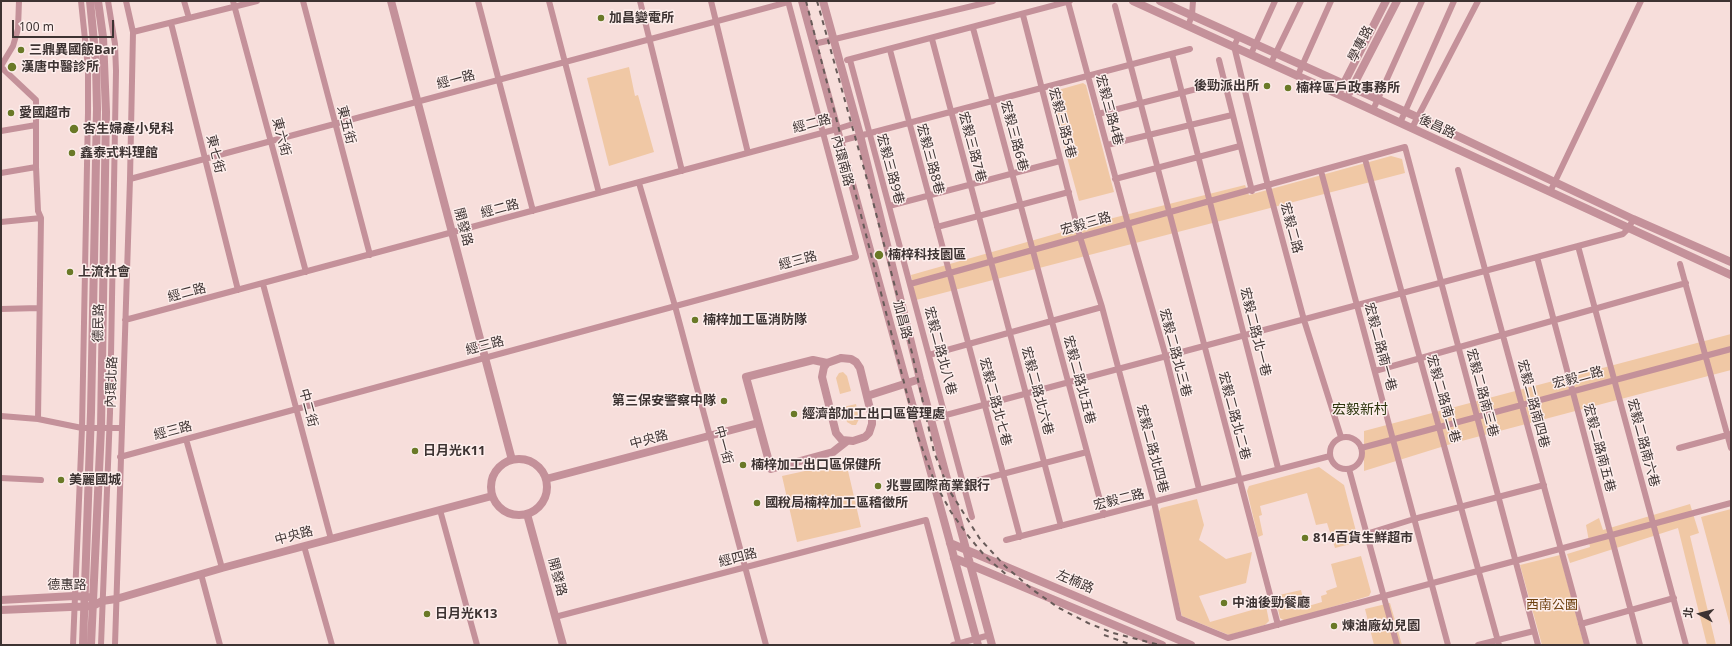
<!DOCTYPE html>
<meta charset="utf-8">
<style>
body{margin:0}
#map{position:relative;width:1732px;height:646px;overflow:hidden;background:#f7dedb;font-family:"Noto Sans","Noto Sans TC",sans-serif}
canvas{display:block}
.frame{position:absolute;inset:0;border:2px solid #3d3332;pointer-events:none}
.north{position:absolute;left:1680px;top:594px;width:40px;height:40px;-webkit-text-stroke:3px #fdeeec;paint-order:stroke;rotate:277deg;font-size:11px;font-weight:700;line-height:16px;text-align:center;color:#3d3332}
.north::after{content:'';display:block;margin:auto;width:14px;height:18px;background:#3d3332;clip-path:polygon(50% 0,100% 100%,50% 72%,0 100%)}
.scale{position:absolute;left:12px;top:20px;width:102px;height:18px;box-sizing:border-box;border:2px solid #3d3332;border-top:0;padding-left:5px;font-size:12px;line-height:14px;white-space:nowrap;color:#3d3332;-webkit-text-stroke:3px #fdeeec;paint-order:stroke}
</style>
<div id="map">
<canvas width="1732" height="646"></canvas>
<div class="frame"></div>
<div class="north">北</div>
<div class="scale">100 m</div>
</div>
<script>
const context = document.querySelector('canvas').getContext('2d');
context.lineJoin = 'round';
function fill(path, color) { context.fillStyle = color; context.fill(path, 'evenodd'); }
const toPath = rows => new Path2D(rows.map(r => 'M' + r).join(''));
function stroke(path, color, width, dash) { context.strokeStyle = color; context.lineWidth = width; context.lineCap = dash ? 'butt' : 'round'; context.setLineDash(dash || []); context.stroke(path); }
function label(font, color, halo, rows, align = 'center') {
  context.font = font + ' "Noto Sans","Noto Sans TC",sans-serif'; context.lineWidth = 3; context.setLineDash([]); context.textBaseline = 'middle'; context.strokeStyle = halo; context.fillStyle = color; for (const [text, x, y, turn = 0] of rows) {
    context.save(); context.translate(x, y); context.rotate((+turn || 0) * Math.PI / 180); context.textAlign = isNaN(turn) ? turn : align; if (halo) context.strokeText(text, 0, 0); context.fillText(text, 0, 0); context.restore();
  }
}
fill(toPath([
 [629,67,635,96,638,95,654,152,609,166,587,78],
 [1083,83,1086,85,1114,192,1079,201,1050,95,1051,92],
 [1391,156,1402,159,1405,173,916,300,911,275,1101,221,1245,185,1249,195],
 [1731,334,1731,370,1454,443,1364,471,1364,431],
 [843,372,847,376,851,391,840,394,836,378,839,373],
 [856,404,859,419,856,425,852,425,847,422,843,407],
 [846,462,861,527,797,542,782,476],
 [1319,467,1344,485,1358,539,1358,542,1335,548,1327,523,1316,525,1307,493,1260,506,1262,515,1259,516,1263,535,1258,537,1247,491,1249,486],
 [1197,499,1204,525,1199,540,1226,559,1252,552,1246,583,1199,596,1210,622,1266,606,1269,621,1265,625,1229,635,1182,616,1156,516,1161,508],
 [1690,504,1699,533,1690,536,1716,645,1707,645,1678,528,1570,563,1567,554,1590,547,1586,525,1599,518,1603,530],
 [1731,509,1731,629,1701,517],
 [1560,555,1584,645,1542,645,1520,565],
 [1361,556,1371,592,1369,596,1285,621,1280,618,1275,596,1301,590,1305,607,1322,602,1321,596,1327,594,1326,591,1337,587,1331,564],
 [1390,603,1402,645,1374,645,1365,609]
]), '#f0c8a5');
stroke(toPath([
 [184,1,189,18],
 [233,1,306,272],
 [303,1,370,255],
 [478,1,533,211],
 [549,1,599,193],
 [640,1,682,171],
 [711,1,748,153],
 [1068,2,1128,224,1166,357,1199,489],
 [1115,6,1278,625],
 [1023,15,1080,237,1102,307,1154,502,1179,618,1228,638,1731,503],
 [171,23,238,290],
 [1188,26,1192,15,1193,1],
 [973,28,1104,515],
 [133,32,257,1],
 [1239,36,1234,46,1268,186,1304,320,1341,437],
 [932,39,1061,526],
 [814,44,993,1],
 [890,50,1020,537],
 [1172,54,1278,468],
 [1251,54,1275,1],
 [847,60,1070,1],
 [850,60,972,517],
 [1219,60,1252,191],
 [1271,63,1301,1],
 [1,66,13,46,18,29,19,1],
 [1,67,36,100,36,167,38,211,41,218,38,419],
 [1298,75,1331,1],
 [1373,110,1422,1],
 [1098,114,1224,82],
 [1400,123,1454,1],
 [1412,128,1478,1],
 [1,131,36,125],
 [840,141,1190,49],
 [1107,145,1232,115],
 [1365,159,1499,645],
 [1458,170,1587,645],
 [1321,171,1448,645],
 [1,173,36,167],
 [130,179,788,2],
 [1115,179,1240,146],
 [639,183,675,306,766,645],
 [1550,192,1641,1],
 [889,206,1060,161],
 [1,222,41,218],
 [937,227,1069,192],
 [1578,246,1686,645],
 [1537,257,1640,645],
 [1680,264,1731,448],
 [263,284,331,539],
 [910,284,1405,147,1538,645],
 [1,309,39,308],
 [125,320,837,129,856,123],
 [929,355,1102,307],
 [1375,371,1686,283],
 [1,416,38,419,82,428,121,428],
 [931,419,1623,234,1629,228,1633,219],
 '1330 453a16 16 0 1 1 32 0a16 16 0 1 1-32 0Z',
 [186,439,222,568],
 [1361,448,1731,349],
 [1679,448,1731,434],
 [120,457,856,257,788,1],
 [1349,469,1397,645],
 [1,478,41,480],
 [964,484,1087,452],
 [440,510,477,645],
 [1366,534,1414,519,1544,485],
 [1006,540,1330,456],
 [304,546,332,645],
 [201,574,220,645],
 [555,617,926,520,959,645],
 [1581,624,1674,598],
 [73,645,82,428,88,112,88,68,81,1],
 [101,645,110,413,116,71,115,44,108,1],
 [115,645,130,179,133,32,126,1],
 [953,645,990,635],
 [1478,645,1534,631]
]), '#c4919a', 6);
stroke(toPath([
 [391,1,512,460],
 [802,1,978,645],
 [823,1,860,135,920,379,992,645],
 [1133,1,1331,91,1731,275],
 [1160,1,1417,117,1633,219,1731,262],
 [1341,89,1386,1],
 [1350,92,1397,1],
 [841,358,851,359,856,362,860,368,872,417,872,424,869,433,865,437,853,441,842,440,836,433,822,377,824,367,827,363,841,358],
 [827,363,813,360,746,377,771,469,833,452,847,441],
 [867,396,920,379],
 '491 487a28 28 0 1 1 56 0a28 28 0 1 1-56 0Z',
 [546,479,758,423],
 [527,514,563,645],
 [950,543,1191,645],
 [954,558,1162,645],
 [1,600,74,596,88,597],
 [1,610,93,606,102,601,116,599,222,568,492,496],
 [83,645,91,412,97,109,96,63,90,1],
 [91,645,101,428,106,112,103,37,98,1]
]), '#c4919a', 8);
stroke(toPath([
 [806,1,918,437,935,483,951,512,969,537,985,556,1009,577],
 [817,1,870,190,912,353,934,452,949,490,980,539,1005,566,1033,590,1059,608,1088,623,1113,633,1160,645],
 [1104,635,1132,645]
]), '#685b59', 2, [5, 5]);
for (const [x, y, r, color] of [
 [601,18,4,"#6a7927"],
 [21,50,4,"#6a7927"],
 [12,67,5,"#6a7927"],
 [1267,86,4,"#6a7927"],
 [1288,88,4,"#6a7927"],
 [11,113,4,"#6a7927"],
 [74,129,5,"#6a7927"],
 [72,153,4,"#6a7927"],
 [879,255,5,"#6a7927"],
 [70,272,4,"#6a7927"],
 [695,320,4,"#6a7927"],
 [724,401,4,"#6a7927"],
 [794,414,4,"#6a7927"],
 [415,451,4,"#6a7927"],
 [743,465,4,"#6a7927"],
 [61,480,4,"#6a7927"],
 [878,486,4,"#6a7927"],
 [757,503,4,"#6a7927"],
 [1305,538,4,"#6a7927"],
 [1224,603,4,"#6a7927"],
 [427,614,4,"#6a7927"],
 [1334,626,4,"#6a7927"]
]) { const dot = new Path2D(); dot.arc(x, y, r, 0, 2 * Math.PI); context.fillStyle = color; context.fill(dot); stroke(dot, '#fdeeec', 1.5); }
label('bold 13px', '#3d3332', '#fdeeec', [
 ["加昌變電所",609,18],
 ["三鼎異國飯Bar",29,50],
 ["漢唐中醫診所",21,67],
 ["後勁派出所",1259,86,"right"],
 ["楠梓區戶政事務所",1296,88],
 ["愛國超市",19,113],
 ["杏生婦產小兒科",83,129],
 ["鑫泰式料理館",80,153],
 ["楠梓科技園區",888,255],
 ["上流社會",78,272],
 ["楠梓加工區消防隊",703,320],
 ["第三保安警察中隊",716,401,"right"],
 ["經濟部加工出口區管理處",802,414],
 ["日月光K11",423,451],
 ["楠梓加工出口區保健所",751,465],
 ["美麗國城",69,480],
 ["兆豐國際商業銀行",886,486],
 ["國稅局楠梓加工區稽徵所",765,503],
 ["814百貨生鮮超市",1313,538],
 ["中油後勁餐廳",1232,603],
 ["日月光K13",435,614],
 ["煉油廠幼兒園",1342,626]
], 'left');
label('13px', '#3d3332', '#fdeeec', [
 ["學專路",1361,44,-63],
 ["經一路",456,80,-15],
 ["宏毅三路4巷",1109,110,75],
 ["宏毅三路5巷",1062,123,75],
 ["經二路",812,124,-15],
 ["東五街",346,125,75],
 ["後昌路",1437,127,25],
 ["宏毅三路6巷",1014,136,75],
 ["東六街",281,137,75],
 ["宏毅三路7巷",972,147,75],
 ["東七街",215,154,76],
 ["宏毅三路8巷",930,159,75],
 ["內環南路",842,161,75],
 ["宏毅三路9巷",890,169,75],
 ["經二路",500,209,-15],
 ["宏毅三路",1086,224,-16],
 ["開發路",463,227,75],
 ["宏毅二路",1291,228,75],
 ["經三路",798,261,-15],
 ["經二路",187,293,-15],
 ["加昌路",902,320,75],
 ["德民路",99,323,-89],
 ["宏毅二路北一巷",1255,332,76],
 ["經三路",485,346,-15],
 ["宏毅二路南一巷",1380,347,75],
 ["宏毅二路北八巷",940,351,75],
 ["宏毅二路北三巷",1175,353,75],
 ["宏毅二路",1578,378,-15],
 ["宏毅二路北五巷",1079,380,75],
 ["內環北路",112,382,-88],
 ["宏毅二路北六巷",1037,391,75],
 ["宏毅二路南三巷",1482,393,75],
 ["宏毅二路南二巷",1443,399,74],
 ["宏毅二路北七巷",995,402,75],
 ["宏毅二路南四巷",1533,404,75],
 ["中二街",308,408,75],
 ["宏毅二路北二巷",1234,416,75],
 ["經三路",173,431,-15],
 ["中央路",649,440,-15],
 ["宏毅二路南六巷",1643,443,75],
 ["中一街",723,445,75],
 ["宏毅二路南五巷",1599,448,75],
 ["宏毅二路北四巷",1152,449,75],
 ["宏毅二路",1119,500,-14],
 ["中央路",294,536,-15],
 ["經四路",738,558,-15],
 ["開發路",557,577,75],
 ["左楠路",1075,582,23],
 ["德惠路",67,585]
]);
label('13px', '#6f4211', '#fdeeec', [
 ["西南公園",1552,605]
]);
label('14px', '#2d350d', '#fdeeec', [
 ["宏毅新村",1360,410]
]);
</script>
